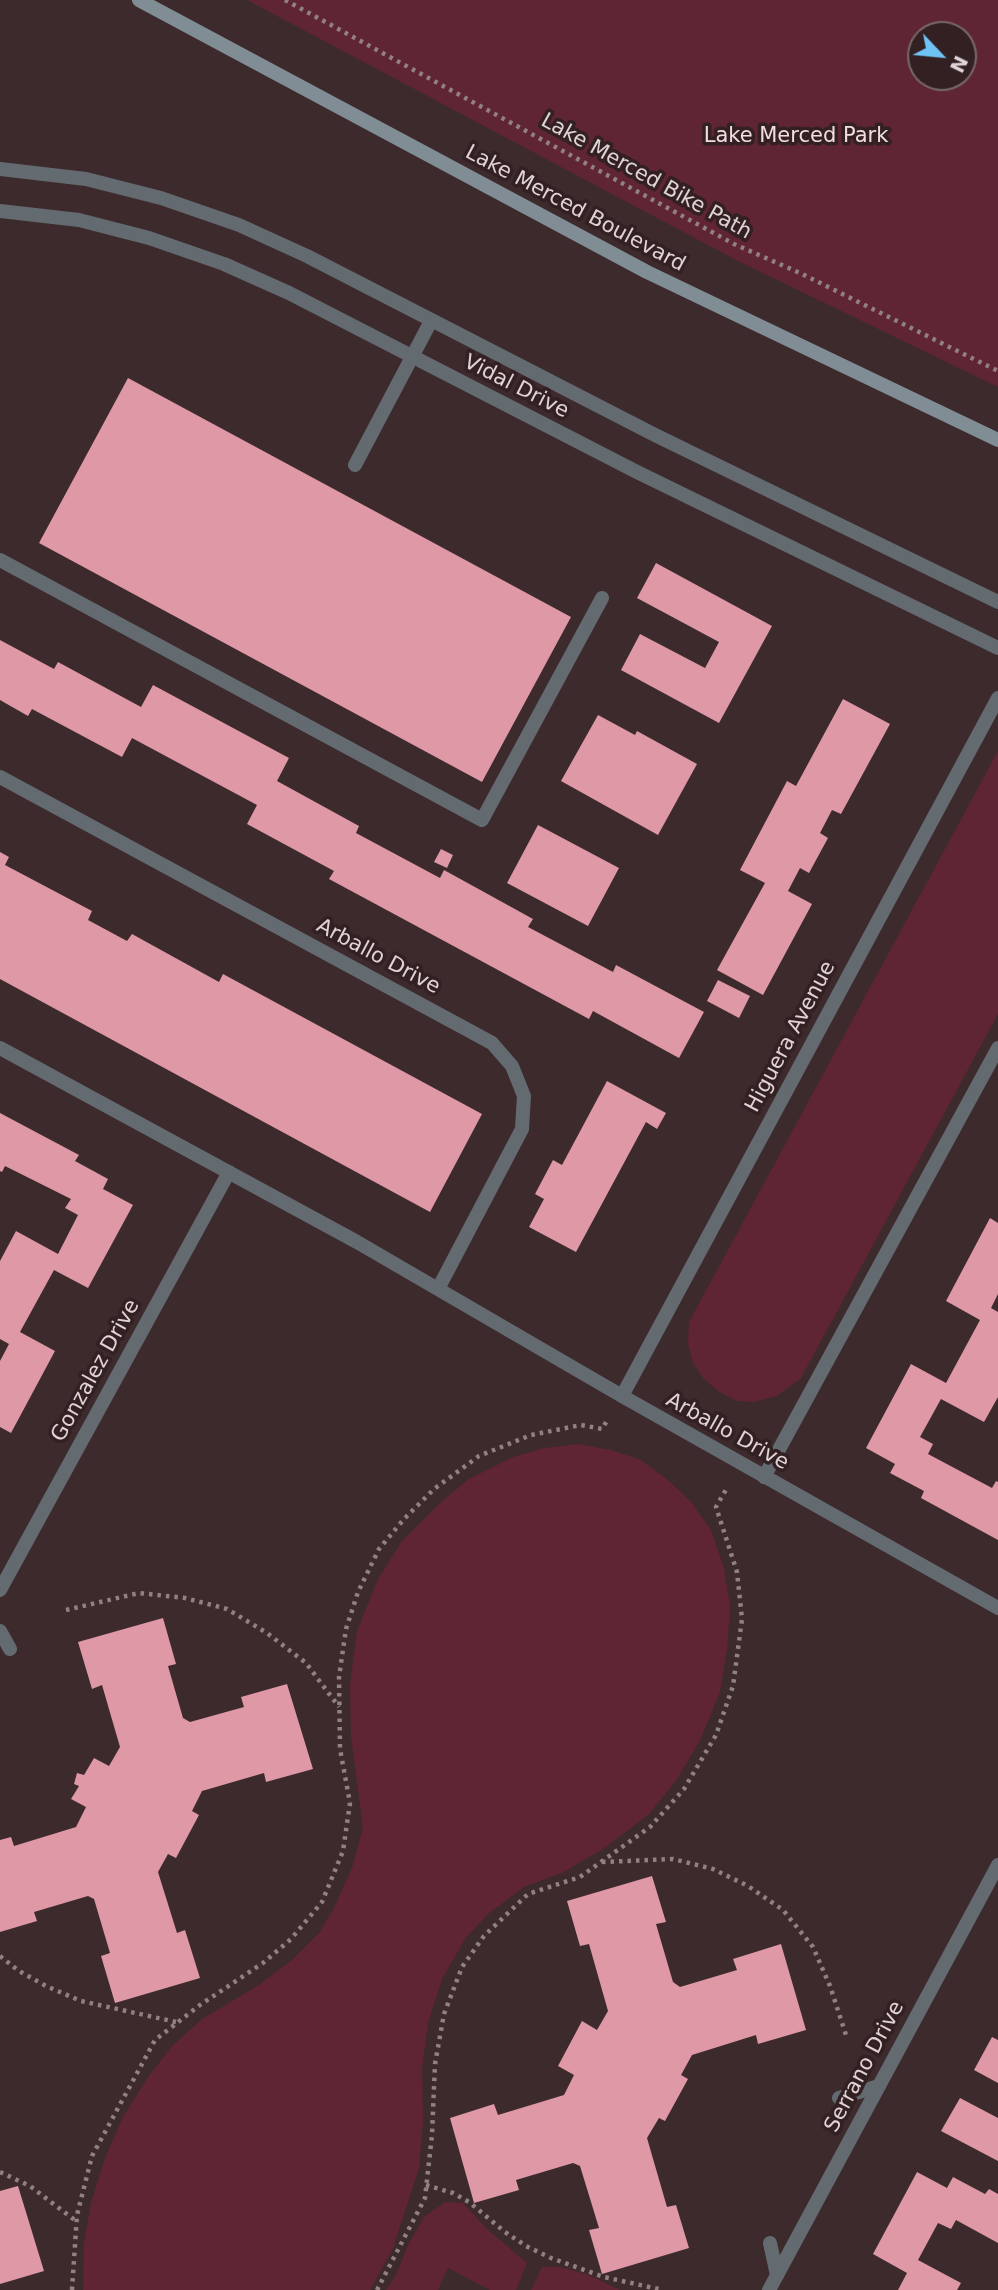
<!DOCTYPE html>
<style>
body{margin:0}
#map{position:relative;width:998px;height:2290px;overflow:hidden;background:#3d2a2d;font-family:"DejaVu Sans",sans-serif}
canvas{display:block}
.north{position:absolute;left:907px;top:21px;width:70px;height:70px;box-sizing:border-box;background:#322023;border:2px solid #78686a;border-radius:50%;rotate:116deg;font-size:19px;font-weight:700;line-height:28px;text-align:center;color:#e0d3d5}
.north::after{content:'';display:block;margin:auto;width:24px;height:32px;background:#6fc2f4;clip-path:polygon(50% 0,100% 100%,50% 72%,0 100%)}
</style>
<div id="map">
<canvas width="998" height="2290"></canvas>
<div class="north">N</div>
</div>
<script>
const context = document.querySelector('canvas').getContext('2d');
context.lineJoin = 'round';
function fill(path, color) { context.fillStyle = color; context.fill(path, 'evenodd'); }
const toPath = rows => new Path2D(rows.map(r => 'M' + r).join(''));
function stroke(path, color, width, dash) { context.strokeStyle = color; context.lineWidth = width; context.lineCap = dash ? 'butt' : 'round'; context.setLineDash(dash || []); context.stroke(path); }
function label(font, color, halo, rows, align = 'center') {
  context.font = font + ' "DejaVu Sans",sans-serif'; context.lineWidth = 7; context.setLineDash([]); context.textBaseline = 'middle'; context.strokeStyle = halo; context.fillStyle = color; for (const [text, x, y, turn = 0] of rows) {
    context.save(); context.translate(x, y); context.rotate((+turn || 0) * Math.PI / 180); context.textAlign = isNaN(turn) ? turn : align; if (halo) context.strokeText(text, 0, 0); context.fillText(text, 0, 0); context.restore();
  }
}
fill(toPath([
 [247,0,998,0,998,387,736,260],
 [921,35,963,35,963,77,921,77],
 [998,751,998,1014,801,1378,777,1396,753,1402,737,1401,718,1391,703,1378,693,1363,688,1344,689,1322],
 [578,1444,611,1450,641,1460,669,1481,691,1502,711,1530,724,1568,730,1606,727,1649,720,1692,701,1738,678,1778,649,1814,606,1847,564,1872,524,1887,488,1914,465,1939,442,1979,428,2023,422,2068,423,2121,419,2168,393,2248,370,2290,83,2290,84,2243,91,2203,105,2158,123,2117,148,2077,173,2045,202,2019,259,1985,292,1960,319,1933,333,1910,352,1868,363,1828,351,1736,350,1685,357,1631,378,1579,402,1541,442,1501,469,1479,513,1457,544,1448],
 [445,2202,463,2203,486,2228,527,2263,516,2290,490,2290,448,2268,438,2290,386,2290,396,2275,409,2243,424,2217],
 [542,2267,560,2267,589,2275,620,2290,531,2290]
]), '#5f2533');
fill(toPath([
 [128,378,571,617,482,782,39,543],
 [656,563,772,626,719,723,621,670,640,634,705,668,719,642,637,598],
 [0,640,54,669,58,662,141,707,153,685,289,758,277,781,359,826,356,833,440,878,444,870,533,919,528,927,613,972,616,965,704,1012,679,1058,593,1011,589,1019,329,879,334,871,247,824,257,805,132,738,122,757,32,709,28,716,0,700],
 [843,699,890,724,841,814,832,810,820,833,828,838,809,873,800,868,788,891,812,904,763,995,717,970,765,883,740,870,787,781,796,786],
 [598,715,635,735,637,731,697,764,658,835,561,781],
 [538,825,619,868,588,926,507,883],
 [441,849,453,855,447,868,434,862],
 [0,852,9,857,5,865,92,911,88,920,127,941,132,934,219,982,223,974,482,1114,430,1212,0,979],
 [718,980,750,996,739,1018,707,1001],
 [607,1081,666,1113,657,1129,646,1122,576,1252,529,1227,544,1199,535,1194,553,1160,562,1165],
 [0,1113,79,1155,75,1161,108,1179,103,1189,133,1205,88,1288,54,1270,20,1332,55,1351,11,1433,0,1427,0,1361,9,1344,0,1339,0,1261,16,1231,58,1254,78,1215,65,1208,71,1199,5,1166,2,1172,0,1171],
 [990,1218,998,1223,998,1294,991,1308,998,1312,998,1397,984,1422,941,1399,920,1437,933,1444,928,1454,992,1488,996,1481,998,1482,998,1540,921,1498,924,1491,890,1473,895,1464,866,1448,911,1364,946,1383,980,1320,946,1301],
 [163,1618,176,1664,168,1666,183,1718,190,1722,244,1707,241,1697,287,1684,313,1769,266,1782,264,1773,202,1791,192,1811,199,1815,176,1858,168,1854,158,1872,177,1933,185,1930,200,1978,115,2003,101,1956,110,1953,94,1899,88,1896,34,1912,37,1921,0,1932,0,1840,11,1837,14,1846,76,1827,86,1807,71,1799,79,1786,74,1784,77,1773,84,1775,94,1758,109,1766,120,1747,102,1685,92,1689,78,1642],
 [652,1876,666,1922,656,1924,673,1982,680,1987,737,1970,733,1959,781,1944,806,2030,758,2044,756,2035,692,2055,681,2075,688,2079,665,2121,659,2118,647,2138,667,2207,676,2205,689,2248,602,2274,589,2230,599,2228,580,2166,573,2163,516,2180,519,2190,474,2203,450,2118,494,2104,498,2115,564,2095,574,2075,558,2066,582,2021,597,2030,608,2011,589,1944,580,1946,567,1901],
 [992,2037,998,2040,998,2083,974,2070],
 [960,2098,998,2118,998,2161,941,2131],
 [917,2172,947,2188,953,2177,985,2194,989,2189,998,2194,998,2243,956,2220,951,2229,938,2223,918,2260,961,2283,957,2290,898,2290,907,2273,873,2254],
 [18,2186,44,2271,0,2284,0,2191]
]), '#df98a5');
stroke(toPath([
 [285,0,734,244,800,273,998,371],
 [66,1610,139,1593,185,1598,227,1609,267,1633,306,1663,339,1707],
 [602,1862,673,1859,713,1869,748,1886,783,1910,813,1947,830,1986,846,2035],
 [0,1956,19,1971,46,1986,81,2001,176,2022],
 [0,2172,30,2186,76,2221],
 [426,2185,453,2193,469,2202,505,2232,526,2246,551,2258,604,2277,663,2290],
 [72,2290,77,2215,92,2156,155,2040,200,2005,263,1963,291,1939,322,1902,343,1851,350,1803,340,1749,339,1677,346,1629,358,1592,379,1549,404,1519,434,1489,479,1456,531,1435,581,1425,602,1429,608,1419],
 [377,2290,425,2198,432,2135,435,2064,444,2014,462,1967,484,1936,528,1894,580,1877,650,1827,684,1789,716,1735,733,1686,742,1619,737,1572,716,1507,728,1486]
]), '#918183', 4.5, [3.5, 5]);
stroke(toPath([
 [355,465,431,321],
 [0,560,482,820,602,598],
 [0,1631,10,1649],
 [839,2098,879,2086],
 [770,2243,777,2275]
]), '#636b71', 14);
stroke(toPath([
 [0,169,86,179,161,198,239,225,307,256,655,435,998,602],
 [0,211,79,220,149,238,224,264,289,293,637,472,998,648],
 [0,777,492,1043,512,1066,524,1096,522,1129,438,1289],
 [0,1048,357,1242,622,1396,998,1608],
 [622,1396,998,698],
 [764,1477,998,1048],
 [0,1590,229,1172],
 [769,2290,998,1865]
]), '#636b71', 14);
stroke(toPath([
 [139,0,647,272,998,440]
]), '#808d95', 14);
label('21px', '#f2dde0', '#322023', [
 ["Lake Merced Park",796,137]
]);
label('21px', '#e0d3d5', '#322023', [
 ["Lake Merced Bike Path",646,177,29],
 ["Lake Merced Boulevard",575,209,28],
 ["Vidal Drive",516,387,27],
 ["Arballo Drive",378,957,28],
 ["Higuera Avenue",791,1037,-62],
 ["Gonzalez Drive",96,1371,-61],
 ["Arballo Drive",727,1432,29],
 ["Serrano Drive",865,2067,-62]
]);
</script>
